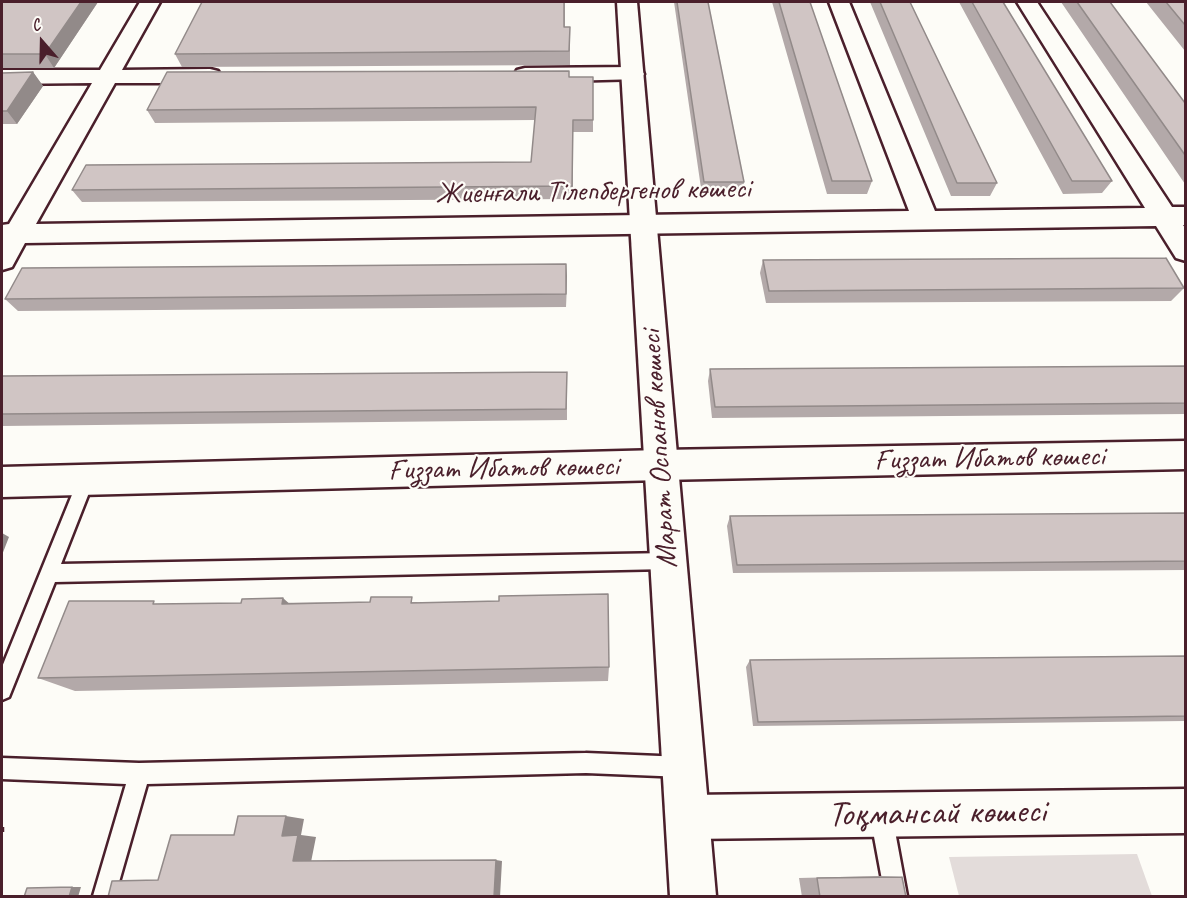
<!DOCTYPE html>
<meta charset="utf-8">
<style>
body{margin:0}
#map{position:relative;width:1187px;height:898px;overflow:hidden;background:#fdfcf7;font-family:Caveat,sans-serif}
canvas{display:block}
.frame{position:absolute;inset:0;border:3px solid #4a1f2b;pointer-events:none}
.north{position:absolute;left:12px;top:12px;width:60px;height:60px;-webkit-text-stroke:4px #fdfcf7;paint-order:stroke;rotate:340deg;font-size:16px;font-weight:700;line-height:24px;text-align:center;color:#4a1f2b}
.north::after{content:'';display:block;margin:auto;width:21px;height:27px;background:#4a1f2b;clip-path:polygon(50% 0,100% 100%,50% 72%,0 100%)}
</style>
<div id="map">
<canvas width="1187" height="898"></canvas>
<div class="frame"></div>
<div class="north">С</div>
</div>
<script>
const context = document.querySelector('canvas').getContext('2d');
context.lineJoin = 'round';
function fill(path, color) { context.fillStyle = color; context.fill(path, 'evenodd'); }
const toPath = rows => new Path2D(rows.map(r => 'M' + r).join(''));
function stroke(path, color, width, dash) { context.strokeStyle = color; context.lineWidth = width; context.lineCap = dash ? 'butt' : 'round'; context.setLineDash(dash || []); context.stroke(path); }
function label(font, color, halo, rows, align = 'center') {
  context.font = font + ' Caveat,sans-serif'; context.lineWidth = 4.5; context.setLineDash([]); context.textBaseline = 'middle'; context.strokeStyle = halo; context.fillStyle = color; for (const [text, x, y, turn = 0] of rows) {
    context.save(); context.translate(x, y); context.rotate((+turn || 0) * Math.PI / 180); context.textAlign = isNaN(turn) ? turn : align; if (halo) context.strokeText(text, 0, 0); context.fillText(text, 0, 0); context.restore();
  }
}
fill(toPath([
 [1137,854,1152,896,959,896,949,857]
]), '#e3dcda');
const service = toPath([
 [86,473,92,475,94,480,61,564,668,553,674,555,677,561,674,567,668,569,55,582,9,697,2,700,2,667,78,480,80,475,86,473],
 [586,753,684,757,691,760,694,767,691,774,684,777,586,773,147,784,115,896,93,896,126,784,2,779,2,758,139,763,586,753],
 [881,804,889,807,892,815,907,896,885,896,870,815,873,807,881,804]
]);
const minor = toPath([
 [140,2,160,2,122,70,210,69,218,71,221,76,218,81,210,83,115,83,36,224,909,211,829,2,849,2,935,211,1145,208,1017,2,1037,2,1172,207,1186,207,1186,225,1183,225,1186,229,1186,261,1176,258,1156,226,25,243,12,267,2,270,2,225,9,224,92,83,2,84,2,70,100,70,140,2],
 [633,67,641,69,644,74,641,79,525,82,517,80,514,75,517,70,525,68,633,67],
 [1186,441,1186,469,661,480,2,497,2,467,661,450,1186,441],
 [1186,789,1186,833,688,839,673,832,666,817,673,802,688,795,1186,789]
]);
const tertiary = toPath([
 [617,2,637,2,716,896,670,896,617,2]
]);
stroke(service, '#4a1f2b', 5);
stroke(minor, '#4a1f2b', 5);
stroke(tertiary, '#4a1f2b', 5);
stroke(toPath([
 [2,827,2,836]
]), '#4a1f2b', 4.5, [5, 5]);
fill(service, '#fdfcf7');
fill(minor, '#fdfcf7');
fill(tertiary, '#fdfcf7');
fill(toPath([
 [2,2,98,2,54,68,2,68],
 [565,2,565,27,570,41,570,65,182,67,175,54],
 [674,2,708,2,744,182,742,195,702,195],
 [772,2,810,2,872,181,867,194,827,194],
 [870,2,910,2,997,183,990,196,951,196],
 [959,2,1003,2,1112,181,1102,193,1063,194],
 [1061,2,1110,2,1185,103,1185,184],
 [1146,2,1185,2,1185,51],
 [33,72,43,86,17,124,2,124,2,73],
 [569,77,593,77,593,132,573,132,573,199,82,202,72,190,531,162,535,120,155,123,147,110],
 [763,260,1184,288,1171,301,766,303,760,273],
 [566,264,566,307,18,311,5,299],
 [1185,366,1185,414,712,418,708,381,710,369],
 [2,376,567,383,567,420,2,426],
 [1185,513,1185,570,733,573,727,526,730,516],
 [416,602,609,667,608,681,75,691,38,678,160,604,241,603],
 [1185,656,1185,721,753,726,746,667,750,660],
 [878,876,902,877,906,897,802,897,799,878]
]), '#b3a9a9');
fill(toPath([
 [81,2,98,2,54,68,45,54],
 [33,72,43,86,17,124,7,111],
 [566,264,567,276,566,307],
 [2,533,9,537,2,555],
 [283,598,302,615,282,604],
 [286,816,304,819,301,835,316,837,311,862,293,861,282,836],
 [496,860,502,861,500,897,494,897],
 [72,887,81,887,78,897,69,897]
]), '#928a89');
const building = toPath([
 [2,2,81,2,45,54,2,54,2,2],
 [202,2,564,2,564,27,570,27,569,51,175,54,202,2],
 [677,2,708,2,744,182,704,182,677,2],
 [779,2,810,2,872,181,832,181,779,2],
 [880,2,910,2,997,183,957,183,880,2],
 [972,2,1003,2,1112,181,1072,181,972,2],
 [1077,2,1110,2,1185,103,1185,155,1077,2],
 [1166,2,1185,2,1185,25,1166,2],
 [569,71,569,77,593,77,593,120,573,120,572,186,72,190,86,165,531,162,536,107,147,110,167,72,569,71],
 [33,72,7,111,2,111,2,73,33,72],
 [1166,258,1184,288,769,291,763,260,1166,258],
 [566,264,566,294,5,299,22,268,566,264],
 [1185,366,1185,403,715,407,710,369,1185,366],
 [567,372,566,409,2,414,2,376,567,372],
 [1185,513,1185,561,737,565,730,516,1185,513],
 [608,594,609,667,38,678,69,601,154,601,153,604,241,603,242,599,283,598,282,604,370,602,371,597,412,597,411,603,499,601,499,596,608,594],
 [1185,656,1185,716,758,722,750,660,1185,656],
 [238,816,286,816,282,836,298,835,293,861,496,860,494,897,108,897,112,881,158,880,171,835,234,835,238,816],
 [902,877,906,897,820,897,817,878,902,877],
 [72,887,69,897,24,897,27,888,72,887]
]);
fill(building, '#d0c5c4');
stroke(building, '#928a89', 1.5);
label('30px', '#4a1f2b', '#fdfcf7', [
 ["Жиенғали Тілепбергенов көшесі",593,192,-1],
 ["Марат Оспанов көшесі",660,449,-94],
 ["Ғиззат Ибатов көшесі",989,459,-1],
 ["Ғиззат Ибатов көшесі",503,469,-1]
]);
label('36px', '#4a1f2b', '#fdfcf7', [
 ["Тоқмансай көшесі",937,814,-1]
]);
</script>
